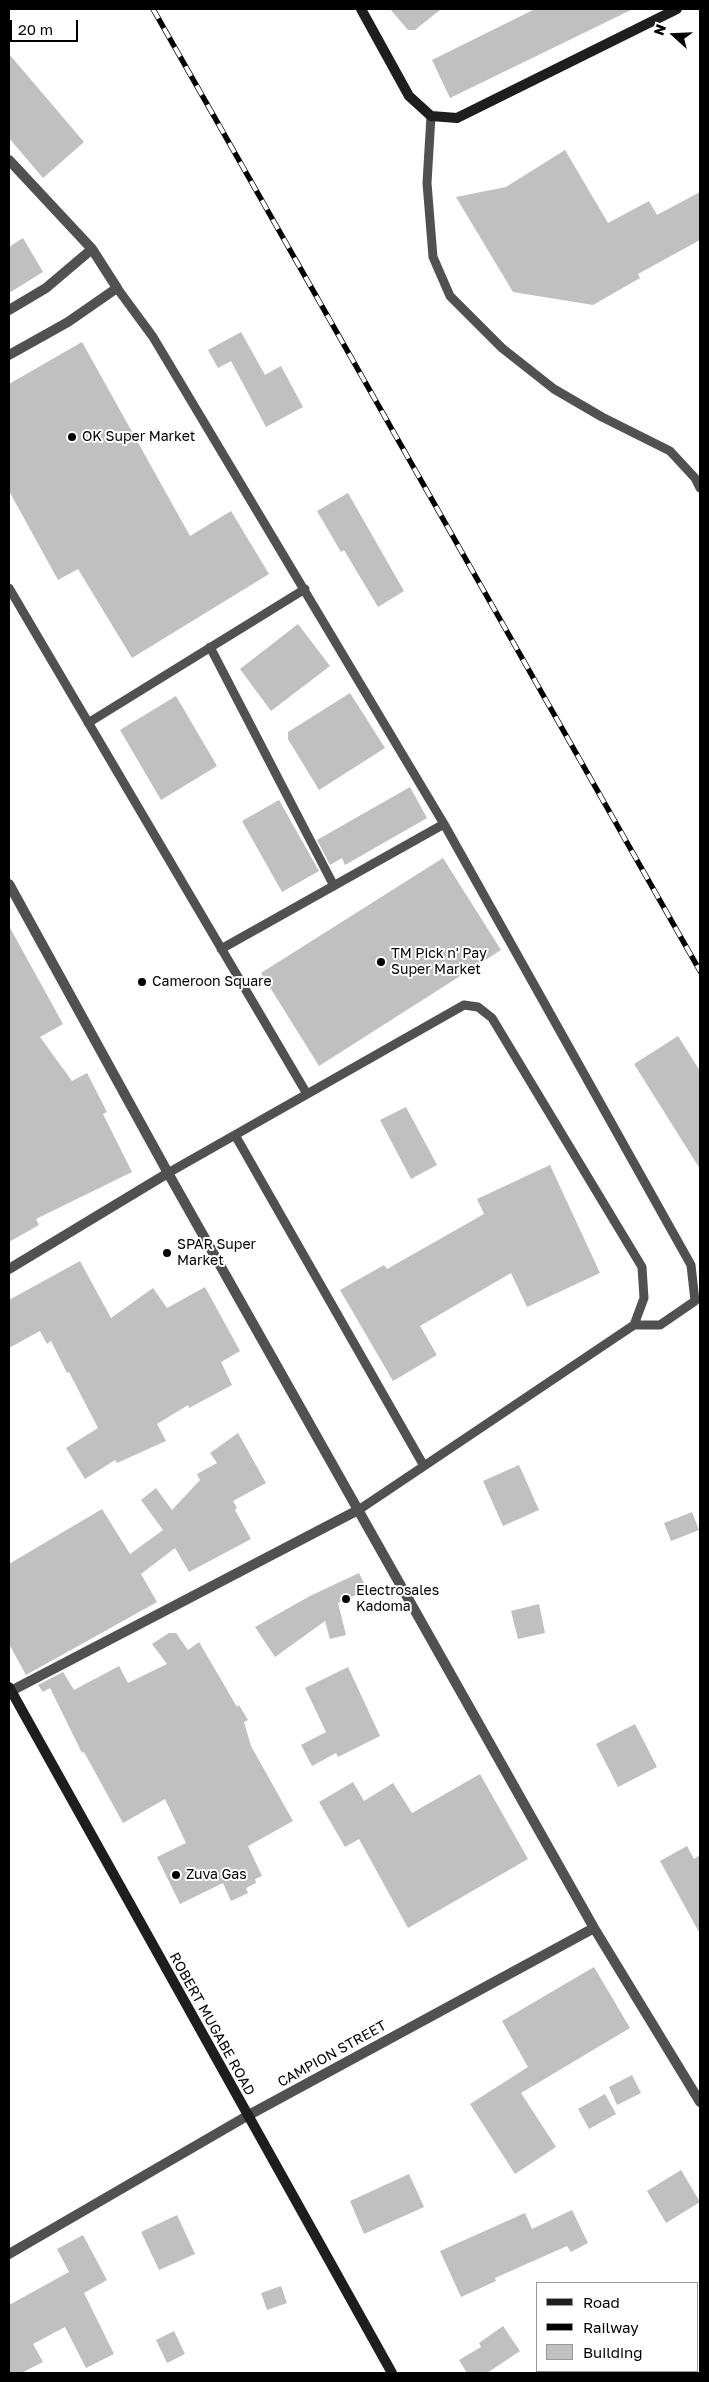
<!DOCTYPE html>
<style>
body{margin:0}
#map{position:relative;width:709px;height:2382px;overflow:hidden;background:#fff;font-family:"Golos Text",sans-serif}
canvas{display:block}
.frame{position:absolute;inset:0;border:10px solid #000;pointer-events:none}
.legend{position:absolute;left:536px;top:2282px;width:162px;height:90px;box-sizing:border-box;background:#fff;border:1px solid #999;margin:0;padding:6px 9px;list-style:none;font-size:15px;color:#000}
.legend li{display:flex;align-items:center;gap:10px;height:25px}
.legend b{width:25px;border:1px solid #999}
.north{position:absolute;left:649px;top:10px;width:50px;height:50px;-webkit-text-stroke:4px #fff;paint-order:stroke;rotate:290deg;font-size:14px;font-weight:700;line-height:20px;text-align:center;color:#000}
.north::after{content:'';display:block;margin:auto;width:18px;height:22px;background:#000;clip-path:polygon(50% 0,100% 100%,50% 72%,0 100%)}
.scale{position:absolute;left:10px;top:20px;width:68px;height:22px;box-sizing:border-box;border:2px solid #000;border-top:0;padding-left:6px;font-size:15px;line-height:18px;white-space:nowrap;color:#000;-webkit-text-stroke:4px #fff;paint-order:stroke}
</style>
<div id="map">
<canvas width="709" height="2382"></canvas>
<div class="frame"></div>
<ul class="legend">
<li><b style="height:6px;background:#1e1e1e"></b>Road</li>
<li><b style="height:6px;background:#000"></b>Railway</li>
<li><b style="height:14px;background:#c0c0c0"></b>Building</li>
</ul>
<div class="north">N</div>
<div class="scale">20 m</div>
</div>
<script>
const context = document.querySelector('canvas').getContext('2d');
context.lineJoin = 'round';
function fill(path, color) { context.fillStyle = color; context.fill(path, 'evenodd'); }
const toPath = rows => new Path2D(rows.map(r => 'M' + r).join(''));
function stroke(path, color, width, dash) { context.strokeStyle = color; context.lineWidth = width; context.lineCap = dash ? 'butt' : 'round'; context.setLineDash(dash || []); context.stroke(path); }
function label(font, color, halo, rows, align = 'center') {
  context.font = font + ' "Golos Text",sans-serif'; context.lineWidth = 4; context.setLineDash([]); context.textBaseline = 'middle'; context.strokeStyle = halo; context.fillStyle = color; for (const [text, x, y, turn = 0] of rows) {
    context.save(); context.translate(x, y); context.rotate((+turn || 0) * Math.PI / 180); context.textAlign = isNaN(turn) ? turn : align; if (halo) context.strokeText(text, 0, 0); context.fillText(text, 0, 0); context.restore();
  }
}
fill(toPath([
 [390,9,441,9,415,30,408,30],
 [535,9,633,9,450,98,432,60],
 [9,54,84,142,43,178,9,138],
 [565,150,608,223,649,201,657,215,700,192,700,240,638,274,640,278,593,305,513,292,456,197,506,187],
 [23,238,43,272,9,293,9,247],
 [241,332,265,375,281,366,303,407,266,427,231,361,218,368,208,350],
 [82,342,190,536,231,511,269,574,132,658,78,569,58,580,9,491,9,384],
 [348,493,404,591,378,607,344,550,341,552,317,511],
 [298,624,330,666,271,711,240,669],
 [350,693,385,748,319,790,288,739,288,732],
 [176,696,217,766,161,800,120,730],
 [410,787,427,818,345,865,342,858,330,865,317,840],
 [279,800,319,871,282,892,242,821],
 [443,858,501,950,319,1066,261,973],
 [9,926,63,1024,40,1037,72,1081,87,1073,107,1112,103,1114,132,1172,36,1219,39,1225,9,1242],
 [678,1036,700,1071,700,1169,634,1064],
 [406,1107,437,1165,411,1179,380,1120],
 [550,1165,600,1273,527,1307,511,1273,420,1326,437,1355,393,1381,340,1290,384,1265,387,1269,484,1214,477,1199],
 [80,1261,111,1318,153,1288,167,1308,205,1287,240,1351,221,1362,232,1385,189,1408,188,1405,157,1424,166,1441,117,1463,115,1460,85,1479,66,1448,98,1428,69,1372,67,1373,51,1341,47,1344,40,1331,9,1348,9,1300],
 [238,1433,266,1483,233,1501,237,1508,235,1510,251,1539,189,1572,175,1548,141,1574,157,1602,26,1675,9,1644,9,1564,102,1509,130,1554,163,1530,141,1500,156,1488,172,1510,200,1480,197,1474,217,1463,210,1453],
 [519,1465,539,1510,503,1526,483,1481],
 [692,1512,699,1530,671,1541,664,1523],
 [359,1573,367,1590,338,1603,346,1635,330,1639,325,1621,275,1657,255,1627,310,1596],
 [539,1604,545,1633,518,1639,511,1611],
 [169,1633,176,1633,188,1650,199,1642,237,1707,239,1705,248,1720,244,1722,251,1746,293,1821,248,1846,262,1876,255,1879,256,1883,246,1888,248,1893,231,1901,223,1883,180,1904,157,1857,186,1843,165,1799,123,1823,84,1752,82,1753,50,1688,43,1692,38,1685,63,1672,74,1690,119,1666,128,1683,167,1664,152,1644],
 [348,1667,380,1736,338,1757,336,1753,312,1766,301,1745,326,1732,305,1688],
 [635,1724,657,1767,618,1787,596,1744],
 [480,1774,528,1859,408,1928,359,1839,345,1847,319,1802,353,1782,364,1801,393,1783,412,1813],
 [687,1846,694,1859,700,1855,700,1934,660,1861],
 [594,1967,630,2028,521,2093,556,2147,515,2174,470,2104,528,2067,502,2021],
 [632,2075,641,2093,617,2105,609,2087],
 [605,2094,616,2114,589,2129,578,2109],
 [681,2170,700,2202,666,2223,647,2191],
 [409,2174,424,2207,364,2234,350,2201],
 [572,2210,588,2243,571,2252,567,2246,495,2278,496,2281,461,2297,440,2251,525,2213,532,2229],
 [177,2215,195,2254,159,2270,141,2232],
 [83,2235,107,2280,84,2293,114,2354,86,2368,65,2327,33,2344,43,2362,21,2373,9,2373,9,2305,69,2272,57,2249],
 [281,2286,287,2303,267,2310,261,2293],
 [503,2326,520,2351,487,2373,467,2373,459,2360,481,2347,479,2343],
 [174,2331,185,2354,167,2363,156,2340]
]), '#c0c0c0');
stroke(toPath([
 [431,116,427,183,433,257,450,296,502,348,554,389,602,417,670,451,695,478,700,488],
 [117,288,153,337,444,824,691,1265,695,1301,660,1325,634,1325],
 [9,588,307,1094],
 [210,647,334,886],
 [88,723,305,589],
 [221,949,444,824],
 [235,1135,424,1466],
 [168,1173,464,1005,478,1007,492,1018,642,1267,644,1298,634,1325,360,1509]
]), '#515151', 9);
stroke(toPath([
 [9,160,92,249,117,288,68,322,9,355],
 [9,310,46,288,92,249],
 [9,884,168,1173,594,1928,700,2102],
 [9,1269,168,1173],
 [9,1692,360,1509],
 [9,2254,247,2116,594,1928]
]), '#515151', 10);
stroke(toPath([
 [361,9,409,96,431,116,457,118,677,9],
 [9,1687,392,2373]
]), '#1e1e1e', 10);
const rail = toPath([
 [153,9,700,971]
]);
stroke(rail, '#000', 5.5);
stroke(rail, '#fff', 4, [11]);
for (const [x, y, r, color] of [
 [72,437,5,"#000"],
 [381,962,5,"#000"],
 [142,982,5,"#000"],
 [167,1253,5,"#000"],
 [346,1599,5,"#000"],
 [176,1875,5,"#000"]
]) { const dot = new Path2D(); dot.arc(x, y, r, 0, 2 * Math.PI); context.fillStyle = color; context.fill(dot); stroke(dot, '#fff', 2); }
label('14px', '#000', '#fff', [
 ["OK Super Market",82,437],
 ["TM Pick n' Pay",391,954],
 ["Super Market",391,970],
 ["Cameroon Square",152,982],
 ["SPAR Super",177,1245],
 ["Market",177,1261],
 ["Electrosales",356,1591],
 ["Kadoma",356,1607],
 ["Zuva Gas",186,1875]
], 'left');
label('14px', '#000', '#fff', [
 ["ROBERT MUGABE ROAD",212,2024,61],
 ["CAMPION STREET",332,2054,-29]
]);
</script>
